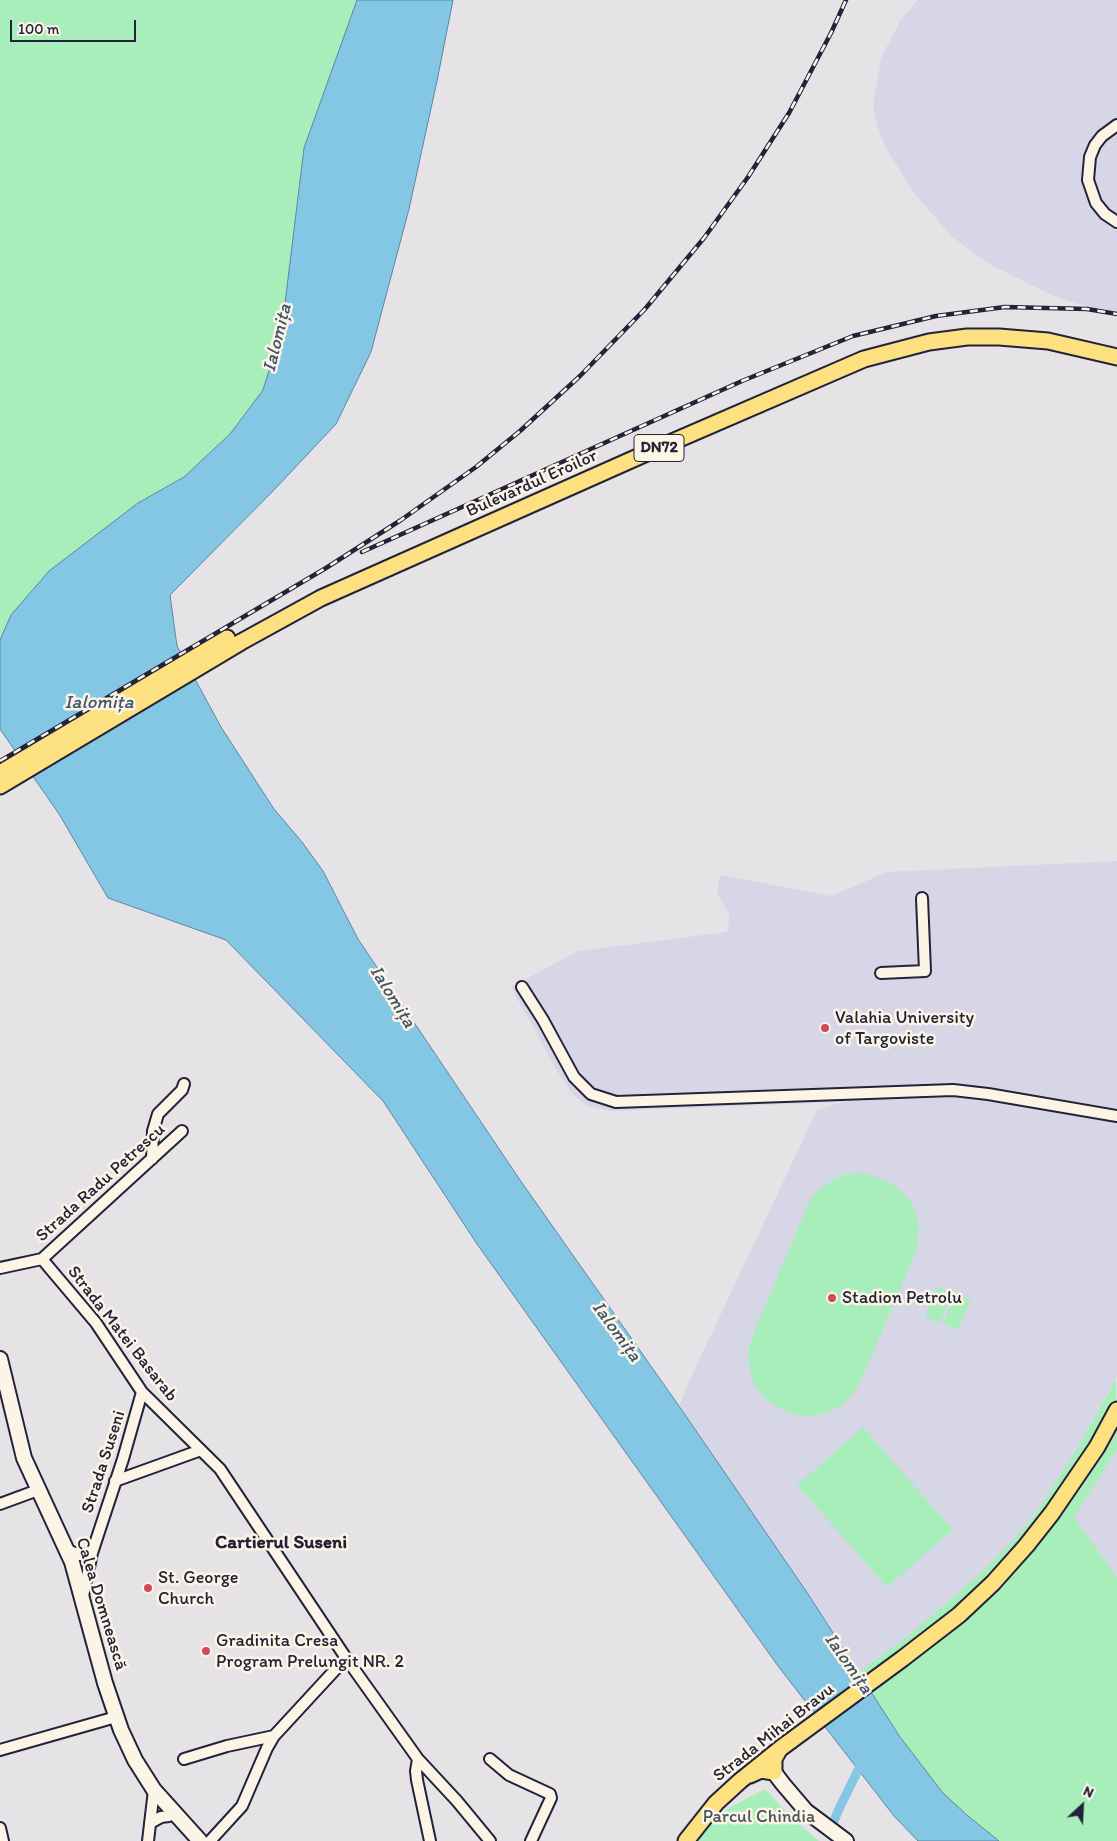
<!DOCTYPE html>
<meta charset="utf-8">
<style>
body{margin:0}
#map{position:relative;width:1117px;height:1841px;overflow:hidden;background:#e6e3e6;font-family:Itim,sans-serif}
canvas{display:block}
.north{position:absolute;left:1057px;top:1781px;width:50px;height:50px;-webkit-text-stroke:4px #fcf5e5;paint-order:stroke;rotate:25deg;font-size:14px;font-weight:700;line-height:20px;text-align:center;color:#22223b}
.north::after{content:'';display:block;margin:auto;width:18px;height:22px;background:#22223b;clip-path:polygon(50% 0,100% 100%,50% 72%,0 100%)}
.scale{position:absolute;left:10px;top:20px;width:126px;height:22px;box-sizing:border-box;border:2px solid #22223b;border-top:0;padding-left:6px;font-size:15px;line-height:18px;white-space:nowrap;color:#22223b;-webkit-text-stroke:4px #fcf5e5;paint-order:stroke}
</style>
<div id="map">
<canvas width="1117" height="1841"></canvas>
<div class="north">N</div>
<div class="scale">100 m</div>
</div>
<script>
const context = document.querySelector('canvas').getContext('2d');
context.lineJoin = 'round';
function fill(path, color) { context.fillStyle = color; context.fill(path, 'evenodd'); }
const toPath = rows => new Path2D(rows.map(r => 'M' + r).join(''));
function stroke(path, color, width, dash) { context.strokeStyle = color; context.lineWidth = width; context.lineCap = dash ? 'butt' : 'round'; context.setLineDash(dash || []); context.stroke(path); }
function label(font, color, halo, rows, align = 'center') {
  context.font = font + ' Itim,sans-serif'; context.lineWidth = 5; context.setLineDash([]); context.textBaseline = 'middle'; context.strokeStyle = halo; context.fillStyle = color; for (const [text, x, y, turn = 0] of rows) {
    context.save(); context.translate(x, y); context.rotate((+turn || 0) * Math.PI / 180); context.textAlign = isNaN(turn) ? turn : align; if (halo) context.strokeText(text, 0, 0); context.fillText(text, 0, 0); context.restore();
  }
}
fill(toPath([
 [918,0,1117,0,1117,316,1056,297,989,264,952,237,915,194,885,147,877,125,873,106,881,58,900,21],
 [1117,861,1117,1376,1078,1447,1031,1521,981,1573,909,1635,859,1672,808,1594,679,1406,693,1373,817,1110,842,1102,610,1111,588,1106,572,1094,556,1069,511,987,578,951,727,932,730,916,717,894,720,875,831,896,887,872],
 [1117,1450,1117,1577,1074,1517]
]), '#d7d6e7');
fill(toPath([
 [0,0,357,0,304,148,282,328,263,390,230,434,184,477,138,503,11,615,0,640],
 [858,1173,872,1175,887,1181,900,1190,910,1201,916,1214,919,1229,917,1245,913,1259,860,1383,852,1395,840,1407,826,1413,810,1416,794,1414,778,1408,764,1398,754,1384,750,1370,748,1354,752,1337,810,1200,820,1189,831,1181,843,1175],
 [937,1287,952,1293,940,1323,925,1317],
 [955,1294,971,1300,958,1330,943,1324],
 [1116,1379,1117,1450,1074,1517,1117,1577,1117,1841,999,1841,968,1816,943,1793,900,1737,859,1672,909,1635,981,1573,1031,1521,1078,1447],
 [863,1427,953,1530,887,1587,797,1485],
 [763,1790,768,1792,794,1820,819,1841,696,1841,711,1824,727,1809]
]), '#a7eebb');
const water = toPath([
 [357,0,453,0,437,81,409,209,371,352,336,424,274,490,170,595,177,646,221,727,274,809,302,842,323,871,358,939,520,1180,679,1406,808,1594,900,1737,943,1793,968,1816,999,1841,918,1841,894,1816,778,1666,477,1244,383,1101,226,940,108,898,59,814,0,729,0,640,11,615,49,571,138,503,184,477,230,434,263,390,282,328,304,148,357,0]
]);
fill(water, '#84c7e5');
stroke(water, '#5d85a1', 1);
stroke(toPath([
 [832,1826,838,1811,863,1760]
]), '#84c7e5', 9);
const street = toPath([
 [1117,125,1102,136,1095,145,1090,157,1088,180,1096,203,1105,214,1117,222],
 [881,973,925,971,922,898],
 [522,987,543,1020,574,1077,591,1094,616,1102,953,1090,988,1094,1117,1116],
 [152,1159,153,1131,158,1114,182,1090,184,1084],
 [42,1259,96,1323,142,1392,220,1469,346,1658,418,1759,457,1801,490,1841],
 [42,1259,182,1131],
 [0,1268,42,1259],
 [115,1481,201,1450],
 [0,1504,38,1490],
 [67,1550,80,1555,92,1553],
 [83,1596,92,1553,123,1459,142,1392],
 [0,1750,116,1717],
 [184,1759,227,1746,274,1736],
 [418,1759,416,1771,417,1780,430,1841],
 [490,1759,509,1775,550,1794,551,1798,531,1841],
 [150,1823,161,1817,169,1816],
 [0,1828,3,1841],
 [148,1841,154,1790],
 [210,1841,242,1806,267,1748,274,1736,346,1658]
]);
const secondary = toPath([
 [0,1359,24,1458,72,1562,105,1683,121,1730,135,1760,154,1790,200,1841],
 [767,1763,783,1784,806,1811,846,1841]
]);
const primary = toPath([
 [0,773,227,638],
 [0,786,241,642,321,598,649,452,864,359,929,342,967,337,999,337,1048,341,1117,357],
 [750,1775,761,1770,774,1772,774,1759,779,1750],
 [686,1841,716,1803,740,1781,781,1748,902,1659,959,1615,993,1583,1026,1546,1052,1513,1097,1447,1117,1410]
]);
stroke(street, '#22223b', 14);
stroke(secondary, '#22223b', 18);
stroke(primary, '#22223b', 19);
stroke(street, '#fcf5e5', 10);
stroke(secondary, '#fcf5e5', 14);
stroke(primary, '#fde080', 15);
const rail = toPath([
 [362,552,742,381,853,336,936,316,1005,307,1087,309,1117,314],
 [0,761,326,568,401,520,476,467,520,431,580,376,645,309,704,238,748,177,789,113,831,33,846,0]
]);
stroke(rail, '#22223b', 4.5);
stroke(rail, '#fcf5e5', 2.5, [8]);
for (const [x, y, r, color] of [
 [825,1028,5,"#d1495b"],
 [832,1298,5,"#d1495b"],
 [148,1588,5,"#d1495b"],
 [206,1651,5,"#d1495b"]
]) { const dot = new Path2D(); dot.arc(x, y, r, 0, 2 * Math.PI); context.fillStyle = color; context.fill(dot); stroke(dot, '#fcf5e5', 2); }
for (const [x, y, w] of [
 [659,448,50]
]) { const box = new Path2D(); box.roundRect(x - w / 2, y - 13.5, w, 27, 4); context.fillStyle = '#fcf5e5'; context.fill(box); stroke(box, '#22223b', 1); }
label('bold 16px', '#22223b', null, [
 ["DN72",659,448]
]);
label('18px', '#22223b', '#fcf5e5', [
 ["Bulevardul Eroilor",532,484,-24],
 ["Strada Radu Petrescu",101,1183,-42],
 ["Strada Matei Basarab",122,1334,52],
 ["Strada Suseni",104,1462,-72],
 ["Calea Domnească",101,1604,73],
 ["Strada Mihai Bravu",774,1733,-38]
]);
label('18px', '#22223b', '#fcf5e5', [
 ["Valahia University",835,1018],
 ["of Targoviste",835,1039],
 ["Stadion Petrolu",842,1298],
 ["St. George",158,1578],
 ["Church",158,1599],
 ["Gradinita Cresa",216,1641],
 ["Program Prelungit NR. 2",216,1662]
], 'left');
label('18px', '#43555b', '#fcf5e5', [
 ["Parcul Chindia",759,1817]
]);
label('italic 19px', '#3f546e', '#fcf5e5', [
 ["Ialomița",278,338,-76],
 ["Ialomița",99,703],
 ["Ialomița",392,997,58],
 ["Ialomița",616,1332,54],
 ["Ialomița",848,1664,55]
]);
label('bold 19px', '#22223b', '#fcf5e5', [
 ["Cartierul Suseni",281,1543]
]);
</script>
